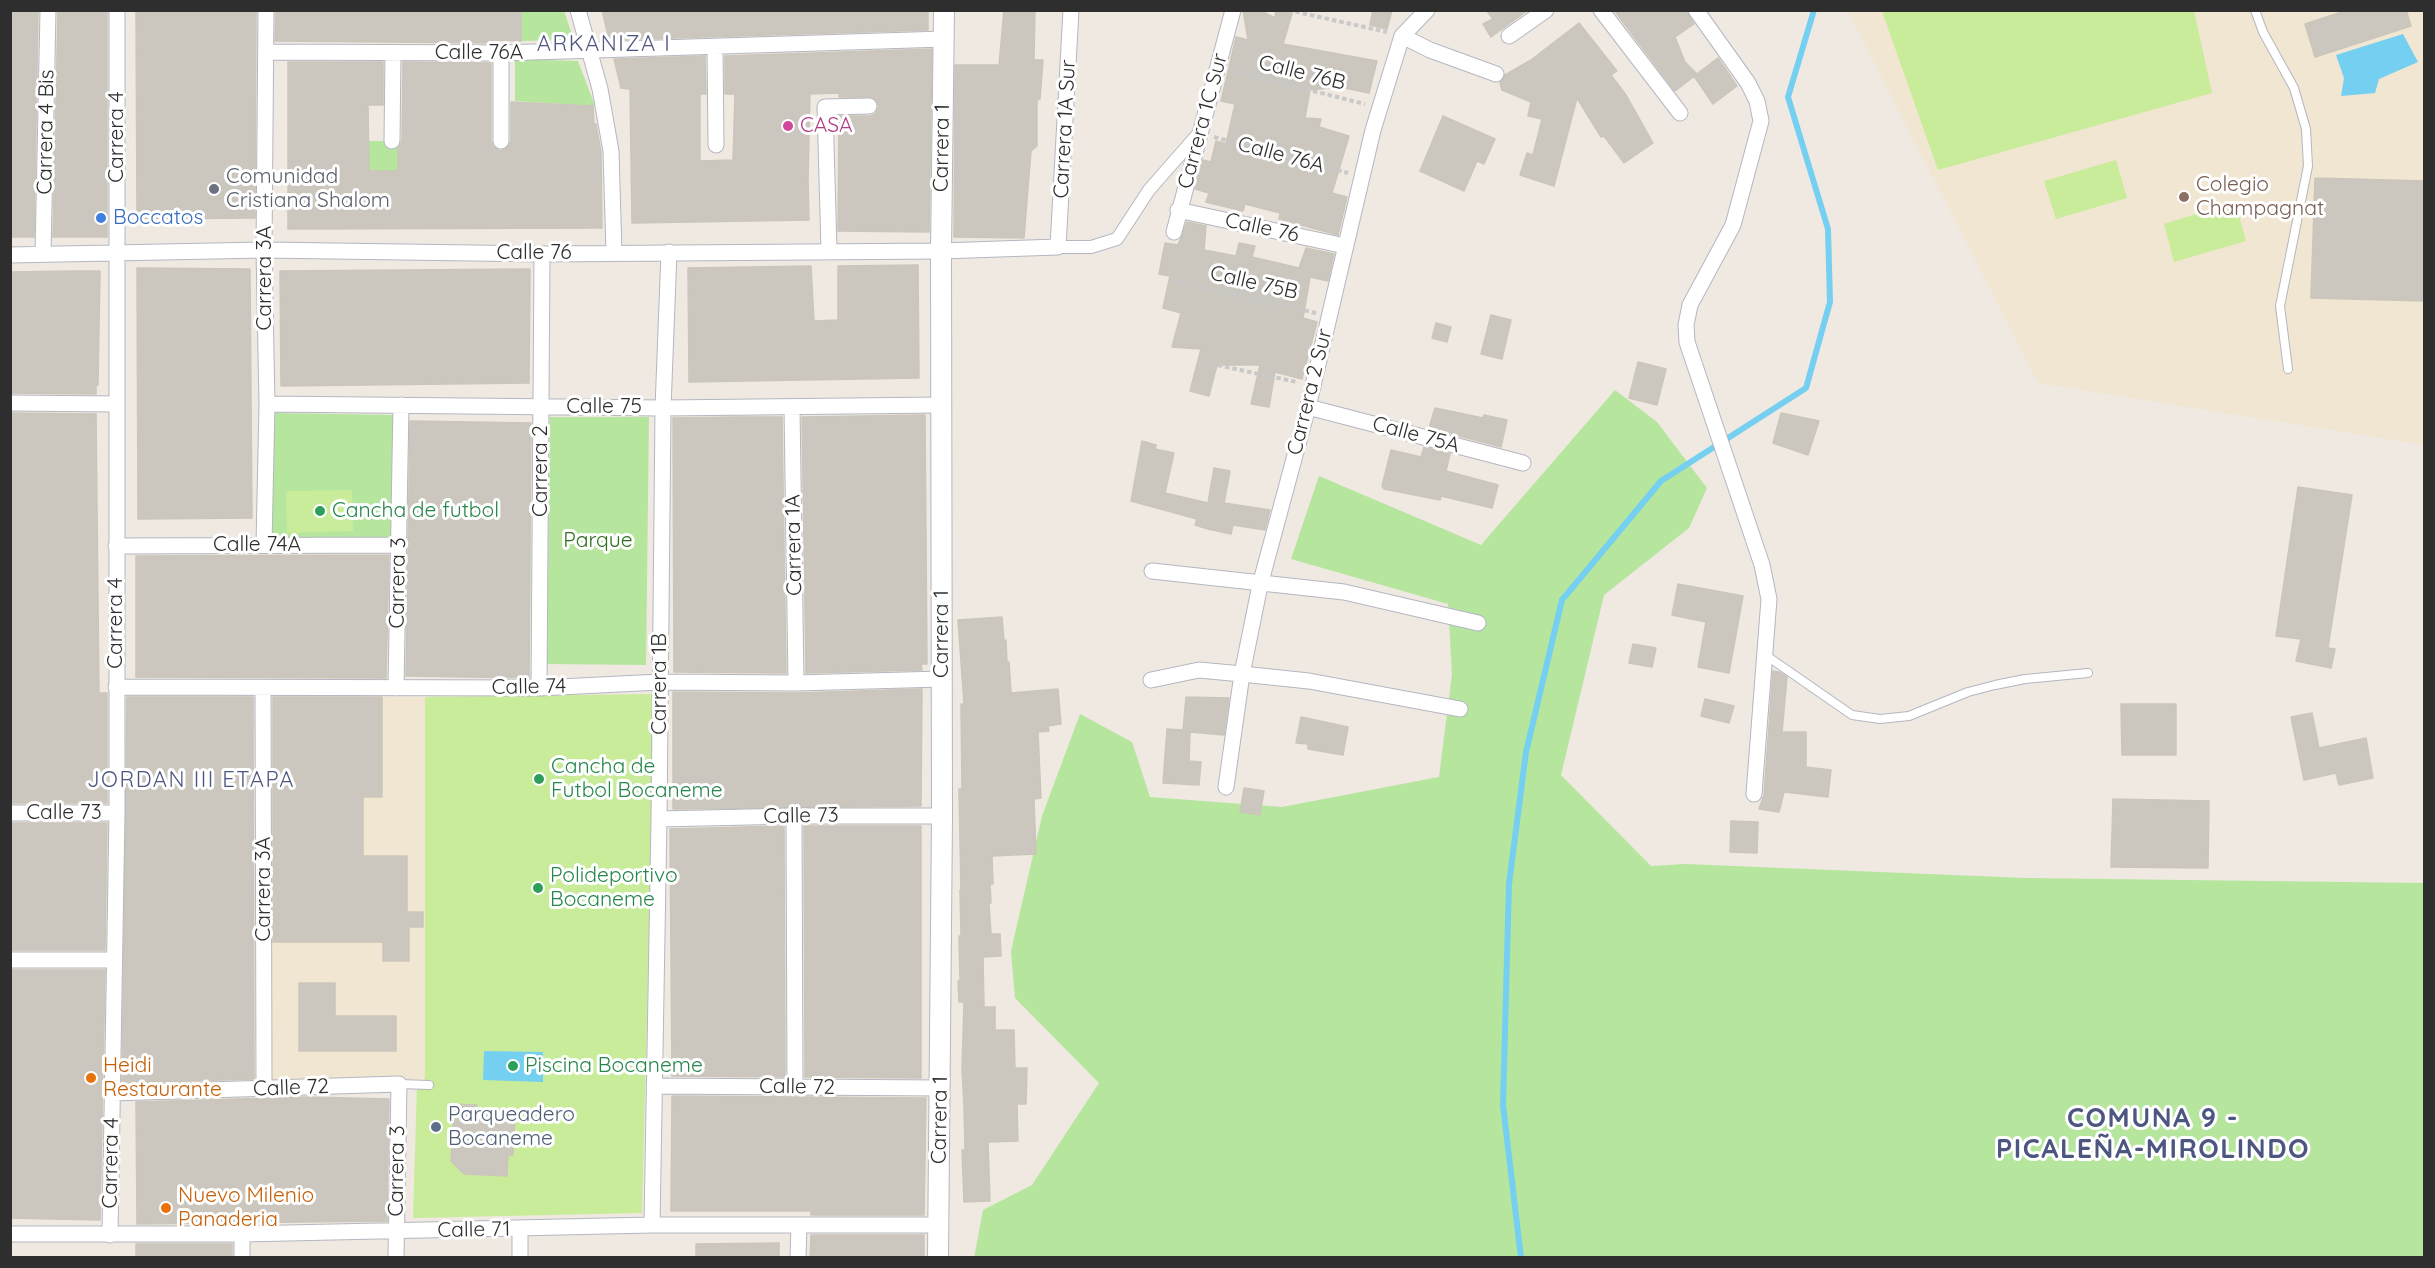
<!DOCTYPE html>
<meta charset="utf-8">
<style>
body{margin:0}
#map{position:relative;width:2435px;height:1268px;overflow:hidden;background:#efe9e1;font-family:Quicksand,sans-serif}
canvas{display:block}
.frame{position:absolute;inset:0;border:12px solid #2e2e2e;pointer-events:none}
</style>
<div id="map">
<canvas width="2435" height="1268"></canvas>
<div class="frame"></div>
</div>
<script>
const context = document.querySelector('canvas').getContext('2d');
context.lineJoin = 'round';
function fill(path, color) { context.fillStyle = color; context.fill(path, 'evenodd'); }
const toPath = rows => new Path2D(rows.map(r => 'M' + r).join(''));
function stroke(path, color, width, dash) { context.strokeStyle = color; context.lineWidth = width; context.lineCap = dash ? 'butt' : 'round'; context.setLineDash(dash || []); context.stroke(path); }
function label(font, color, halo, rows, align = 'center') {
  context.font = font + ' Quicksand,sans-serif'; context.lineWidth = 6; context.setLineDash([]); context.textBaseline = 'middle'; context.strokeStyle = halo; context.fillStyle = color; for (const [text, x, y, turn = 0] of rows) {
    context.save(); context.translate(x, y); context.rotate((+turn || 0) * Math.PI / 180); context.textAlign = isNaN(turn) ? turn : align; if (halo) context.strokeText(text, 0, 0); context.fillText(text, 0, 0); context.restore();
  }
}
fill(toPath([
 [1848,11,2424,11,2424,445,2038,383],
 [425,697,425,1079,271,1080,271,698]
]), '#f0e6d1');
fill(toPath([
 [521,10,564,11,574,40,521,41],
 [515,59,578,61,595,106,515,101],
 [369,141,398,141,398,171,369,171],
 [1615,390,1657,422,1707,488,1689,528,1604,595,1561,775,1651,866,1685,864,2026,878,2424,883,2424,1257,974,1258,983,1210,1032,1185,1099,1083,1015,998,1011,951,1042,816,1080,714,1132,742,1150,797,1282,807,1439,777,1452,674,1448,604,1291,559,1319,476,1481,545],
 [274,413,398,415,395,541,272,539],
 [550,417,649,417,646,665,547,664]
]), '#b6e59e');
fill(toPath([
 [1882,11,2194,11,2212,93,1938,170],
 [2116,160,2127,198,2056,219,2044,181],
 [2235,202,2246,241,2174,262,2164,224],
 [352,490,353,531,287,533,286,491],
 [655,694,642,1213,413,1218,417,1084,425,1079,425,697]
]), '#c9ec9a');
fill(toPath([
 [2403,34,2418,62,2379,79,2375,93,2341,96,2344,78,2336,55],
 [484,1051,543,1052,543,1082,483,1080]
]), '#75cff0');
stroke(toPath([
 [1521,1258,1503,1105,1509,884,1526,752,1562,600,1661,481,1806,388,1830,302,1828,229,1788,97,1814,10]
]), '#75cff0', 6);
const building = toPath([
 [10,10,38,10,34,237,10,237,10,10],
 [58,10,107,10,107,237,53,237,58,10],
 [136,10,256,10,255,218,137,219,136,10],
 [276,10,521,10,521,41,498,40,498,43,275,41,276,10],
 [602,10,928,10,928,30,609,40,602,10],
 [1004,10,1035,10,1034,60,1043,60,1040,99,1037,100,1037,146,1031,151,1024,238,954,237,955,65,999,65,1004,10],
 [1243,10,1259,10,1275,18,1276,10,1293,10,1283,44,1377,61,1369,93,1340,87,1310,90,1305,118,1321,119,1319,127,1349,136,1332,193,1347,197,1338,235,1279,219,1280,213,1245,204,1243,211,1206,202,1209,193,1195,189,1203,160,1211,162,1216,141,1226,144,1235,104,1221,101,1236,37,1248,40,1243,10],
 [1373,10,1392,10,1387,29,1370,25,1373,10],
 [1486,10,1528,10,1491,37,1483,24,1493,19,1486,10],
 [1614,10,1686,10,1694,24,1675,37,1685,62,1697,74,1675,91,1614,10],
 [2348,10,2406,10,2411,26,2315,57,2305,24,2348,10],
 [1579,23,1617,71,1611,75,1626,95,1653,143,1624,163,1604,136,1601,137,1577,98,1554,186,1520,175,1527,153,1533,155,1542,119,1528,116,1531,102,1502,90,1500,83,1505,75,1531,60,1579,23],
 [932,49,929,232,838,231,839,116,870,116,875,114,879,106,873,97,839,97,839,93,810,94,808,179,809,220,632,223,630,89,621,88,614,59,705,56,706,94,700,94,700,161,733,160,735,94,725,94,725,56,932,49],
 [1718,58,1737,86,1713,104,1694,76,1718,58],
 [288,62,383,62,383,105,368,105,369,171,398,171,398,149,402,141,403,62,491,63,491,141,493,146,500,151,506,149,511,142,511,102,593,106,594,124,596,124,601,152,602,228,288,229,288,62],
 [1443,116,1495,139,1484,164,1477,161,1464,191,1420,171,1443,116],
 [2315,178,2424,181,2424,301,2311,298,2315,178],
 [1187,222,1206,226,1204,250,1236,256,1239,243,1255,246,1252,257,1299,268,1306,248,1334,254,1328,281,1310,277,1303,318,1317,322,1302,379,1275,372,1269,407,1251,404,1260,365,1217,365,1209,396,1190,391,1201,349,1172,347,1181,313,1163,308,1170,276,1159,274,1165,243,1178,245,1187,222],
 [918,265,919,378,689,382,688,268,811,266,814,321,838,320,838,266,918,265],
 [137,268,250,269,252,518,138,519,137,268],
 [530,269,529,383,281,386,280,271,530,269],
 [74,271,100,271,98,385,96,385,96,394,10,393,10,272,74,271],
 [1491,315,1511,320,1502,359,1481,354,1491,315],
 [1436,323,1451,327,1447,342,1432,338,1436,323],
 [1638,362,1666,369,1657,405,1629,398,1638,362],
 [1435,408,1483,418,1484,415,1507,420,1501,447,1429,428,1435,408],
 [10,413,96,414,99,693,107,693,107,803,10,803,10,413],
 [1781,413,1819,421,1808,455,1773,443,1781,413],
 [925,415,927,664,921,664,922,670,806,673,802,417,925,415],
 [737,417,782,417,786,673,674,672,673,418,737,417],
 [410,421,531,423,529,678,406,676,410,421],
 [1142,441,1156,445,1155,449,1174,453,1165,493,1208,503,1214,468,1230,471,1224,503,1270,510,1265,530,1233,525,1231,534,1208,529,1195,525,1197,519,1131,501,1142,441],
 [1424,447,1450,454,1446,471,1498,485,1492,508,1441,496,1440,500,1384,489,1382,486,1391,450,1421,457,1424,447],
 [2298,487,2352,495,2328,648,2335,649,2331,668,2296,661,2301,639,2276,636,2298,487],
 [389,555,386,678,136,677,136,556,389,555],
 [1678,584,1743,596,1729,673,1698,667,1706,622,1672,615,1678,584],
 [1002,617,1004,641,1006,640,1007,662,1009,662,1011,693,1058,689,1061,724,1048,726,1049,731,1038,732,1041,798,1034,799,1036,854,992,856,993,884,990,884,991,903,989,903,991,934,1000,934,1001,956,983,957,984,1007,995,1007,995,1030,1014,1030,1015,1068,1027,1068,1026,1104,1017,1104,1018,1141,988,1142,990,1201,964,1202,962,1150,965,1150,964,1107,962,1069,964,1002,959,1002,958,981,960,981,959,936,961,936,960,890,961,890,959,789,962,789,961,704,964,704,958,620,1002,617],
 [1633,644,1656,648,1652,667,1629,663,1633,644],
 [1773,671,1779,672,1787,677,1782,732,1806,732,1806,767,1831,770,1828,797,1784,792,1779,812,1759,809,1764,795,1773,671],
 [922,689,921,806,673,809,673,692,796,693,922,689],
 [127,697,253,697,254,1079,122,1083,127,697],
 [273,697,382,697,382,797,363,797,363,856,407,856,407,912,423,912,423,927,409,927,409,961,383,961,383,942,273,942,273,697],
 [1186,697,1229,698,1224,735,1190,732,1189,761,1201,762,1199,785,1163,783,1167,729,1183,730,1186,697],
 [1705,699,1734,706,1729,723,1701,716,1705,699],
 [2121,704,2176,704,2176,755,2122,755,2121,704],
 [2312,713,2319,748,2366,738,2373,778,2339,785,2336,773,2304,780,2291,717,2312,713],
 [1301,717,1348,727,1343,755,1308,749,1308,744,1296,743,1301,717],
 [1244,788,1264,791,1260,815,1240,812,1244,788],
 [2113,799,2209,801,2208,868,2111,867,2113,799],
 [1731,821,1758,822,1757,853,1730,852,1731,821],
 [10,823,107,823,105,950,10,950,10,823],
 [784,826,785,1077,672,1076,670,829,784,826],
 [804,826,921,826,921,1078,805,1077,804,826],
 [10,970,105,970,100,1220,10,1218,10,970],
 [299,983,335,983,335,1016,396,1016,396,1051,299,1051,299,983],
 [672,1096,926,1098,924,1215,811,1215,811,1211,671,1211,672,1096],
 [308,1097,389,1099,387,1221,137,1224,136,1102,308,1097],
 [454,1104,477,1105,476,1114,515,1116,513,1155,508,1155,507,1176,464,1174,451,1161,454,1104],
 [811,1235,924,1235,924,1257,810,1257,811,1235],
 [779,1243,779,1257,696,1257,696,1244,779,1243],
 [136,1244,232,1244,232,1257,136,1257,136,1244]
]);
fill(building, '#cbc7bf');
stroke(building, '#cbc5ba', 1.5);
const service = toPath([
 [2255,10,2263,32,2294,88,2306,129,2308,166,2280,306,2288,369],
 [1764,654,1852,715,1880,719,1909,716,1968,692,1995,685,2025,679,2088,673],
 [399,1084,429,1085]
]);
const pedestrian = toPath([
 [1058,247,1091,247,1117,239,1149,190,1199,133]
]);
const minor = toPath([
 [578,10,600,89,611,151,614,253],
 [1601,10,1680,113],
 [1696,10,1748,83,1757,101,1761,121,1733,225,1690,305,1686,325,1687,342,1762,565,1769,599,1754,794],
 [1402,36,1430,50,1496,74],
 [1509,36,1546,10],
 [715,47,716,145],
 [266,52,501,53,944,39],
 [392,141,393,53],
 [501,141,501,53],
 [1178,210,1345,246],
 [1174,232,1233,10],
 [829,250,825,107,869,106],
 [43,254,48,10],
 [10,255,264,250,542,254,941,251,1058,247,1071,10],
 [10,403,116,404],
 [267,404,663,408,941,405],
 [1308,407,1523,463],
 [792,408,796,683],
 [264,545,267,404,264,250,266,10],
 [116,546,399,545],
 [1152,571,1344,592,1478,623],
 [1151,680,1199,670,1242,674,1309,681,1460,709],
 [116,687,539,688,660,682,796,683,942,679],
 [263,688,264,1089],
 [396,688,401,405],
 [539,688,542,254],
 [1226,787,1242,674,1260,585,1308,407,1373,130,1402,36,1427,10],
 [10,813,117,813],
 [794,816,795,1087],
 [659,819,794,816,942,816],
 [10,960,113,960],
 [654,1086,941,1088],
 [112,1093,399,1084,396,1258],
 [652,1225,659,819,663,408,669,252],
 [520,1229,520,1258],
 [10,1234,242,1234,652,1225,938,1225],
 [242,1234,242,1258],
 [110,1235,117,813,117,10],
 [798,1258,799,1225]
]);
const tertiary = toPath([
 [938,1258,942,816,941,251,944,10]
]);
stroke(service, '#b4b7c1', 10);
stroke(pedestrian, '#b4b7c1', 14);
stroke(minor, '#b4b7c1', 17);
stroke(tertiary, '#b4b7c1', 22);
stroke(toPath([
 [1288,10,1387,32],
 [1233,71,1365,104],
 [1214,137,1348,173],
 [1173,280,1316,313],
 [1203,362,1297,382]
]), '#c9c9c9', 4, [4.5, 3]);
stroke(service, '#fff', 8);
stroke(pedestrian, '#fff', 12);
stroke(minor, '#fff', 15);
stroke(tertiary, '#fff', 20);
for (const [x, y, r, color] of [
 [788,126,6,"#d1479c"],
 [214,189,6,"#6b7280"],
 [2184,197,6,"#8d6e63"],
 [101,218,6,"#3f7fe0"],
 [320,511,6,"#2e9e5b"],
 [539,779,6,"#2e9e5b"],
 [538,888,6,"#2e9e5b"],
 [513,1066,6,"#2e9e5b"],
 [91,1078,6,"#e8710a"],
 [436,1127,6,"#5c6f8a"],
 [166,1208,6,"#e8710a"]
]) { const dot = new Path2D(); dot.arc(x, y, r, 0, 2 * Math.PI); context.fillStyle = color; context.fill(dot); stroke(dot, '#fff', 2); }
label('21px', '#2e2e2e', '#fff', [
 ["Calle 76A",479,53],
 ["Calle 76B",1302,73,14],
 ["Carrera 1C Sur",1203,121,-75],
 ["Carrera 1A Sur",1065,129,-87],
 ["Carrera 4 Bis",46,132,-89],
 ["Carrera 4",117,137,-90],
 ["Carrera 1",942,148,-89],
 ["Calle 76A",1281,155,15],
 ["Calle 76",1262,228,12],
 ["Calle 76",534,253],
 ["Carrera 3A",265,278,-90],
 ["Calle 75B",1254,283,13],
 ["Carrera 2 Sur",1310,392,-76],
 ["Calle 75",604,407],
 ["Calle 75A",1416,435,15],
 ["Carrera 2",541,471,-90],
 ["Calle 74A",257,545],
 ["Carrera 1A",794,545,-91],
 ["Carrera 3",398,583,-89],
 ["Carrera 4",116,623,-90],
 ["Carrera 1",942,634,-90],
 ["Carrera 1B",660,684,-90],
 ["Calle 74",529,687,-1],
 ["Calle 73",64,813],
 ["Calle 73",801,816,-1],
 ["Carrera 3A",264,889,-90],
 ["Calle 72",797,1087,1],
 ["Calle 72",291,1088,-2],
 ["Carrera 1",940,1120,-89],
 ["Carrera 4",111,1163,-89],
 ["Carrera 3",397,1171,-89],
 ["Calle 71",474,1230,-1]
]);
label('21px', '#b23c85', '#fff', [
 ["CASA",800,126]
], 'left');
label('21px', '#5b616d', '#fff', [
 ["Comunidad",226,177],
 ["Cristiana Shalom",226,201]
], 'left');
label('21px', '#785e54', '#fff', [
 ["Colegio",2196,185],
 ["Champagnat",2196,209]
], 'left');
label('21px', '#366cbe', '#fff', [
 ["Boccatos",113,218]
], 'left');
label('21px', '#27864d', '#fff', [
 ["Cancha de futbol",332,511],
 ["Cancha de",551,767],
 ["Futbol Bocaneme",551,791],
 ["Polideportivo",550,876],
 ["Bocaneme",550,900],
 ["Piscina Bocaneme",525,1066]
], 'left');
label('21px', '#2c6e1b', '#fff', [
 ["Parque",598,541]
]);
label('21px', '#c56008', '#fff', [
 ["Heidi",103,1066],
 ["Restaurante",103,1090],
 ["Nuevo Milenio",178,1196],
 ["Panaderia",178,1220]
], 'left');
label('21px', '#4e5e75', '#fff', [
 ["Parqueadero",448,1115],
 ["Bocaneme",448,1139]
], 'left');
context.letterSpacing = '1.5px';
label('22px', '#4d5680', '#fff', [
 ["ARKANIZA I",604,44],
 ["JORDAN III ETAPA",191,780]
]);
context.letterSpacing = '0px';
context.letterSpacing = '1.5px';
label('bold 27px', '#4d5680', '#fff', [
 ["COMUNA 9 -",2153,1119],
 ["PICALEÑA-MIROLINDO",2153,1150]
]);
context.letterSpacing = '0px';
</script>
